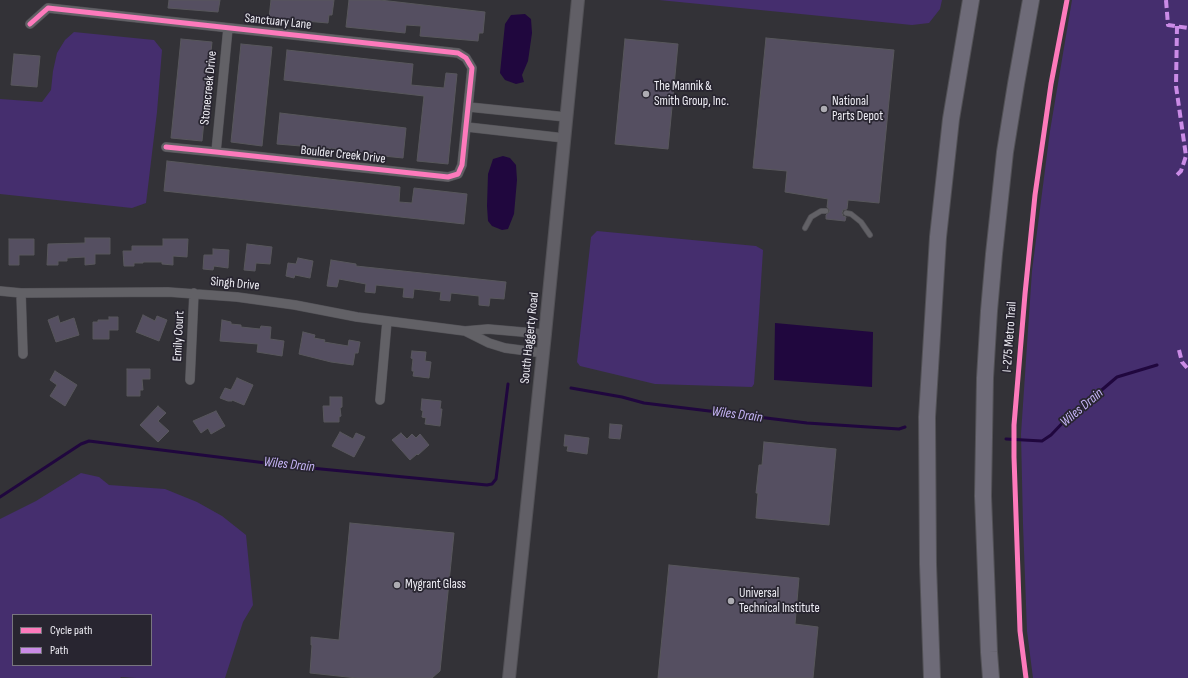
<!DOCTYPE html>
<style>
body{margin:0}
#map{position:relative;width:1188px;height:678px;overflow:hidden;background:#333237;font-family:"Sofia Sans Condensed",sans-serif}
canvas{display:block}
.legend{position:absolute;left:12px;top:614px;width:140px;height:52px;box-sizing:border-box;background:#282530;border:1px solid #78757f;margin:0;padding:5px 7px;list-style:none;font-size:12px;color:#efeef5}
.legend li{display:flex;align-items:center;gap:8px;height:20px}
.legend b{width:20px;border:1px solid #78757f}
</style>
<div id="map">
<canvas width="1188" height="678"></canvas>
<ul class="legend">
<li><b style="height:5px;background:#fd7abc"></b>Cycle path</li>
<li><b style="height:5px;background:#ca8be6"></b>Path</li>
</ul>
</div>
<script>
const context = document.querySelector('canvas').getContext('2d');
context.lineJoin = 'round';
function fill(path, color) { context.fillStyle = color; context.fill(path, 'evenodd'); }
const toPath = rows => new Path2D(rows.map(r => 'M' + r).join(''));
function stroke(path, color, width, dash) { context.strokeStyle = color; context.lineWidth = width; context.lineCap = dash ? 'butt' : 'round'; context.setLineDash(dash || []); context.stroke(path); }
function label(font, color, halo, rows, align = 'center') {
  context.font = font + ' "Sofia Sans Condensed",sans-serif'; context.lineWidth = 3.5; context.setLineDash([]); context.textBaseline = 'middle'; context.strokeStyle = halo; context.fillStyle = color; for (const [text, x, y, turn = 0] of rows) {
    context.save(); context.translate(x, y); context.rotate((+turn || 0) * Math.PI / 180); context.textAlign = isNaN(turn) ? turn : align; if (halo) context.strokeText(text, 0, 0); context.fillText(text, 0, 0); context.restore();
  }
}
fill(toPath([
 [659,0,942,0,940,9,929,23,912,25],
 [1072,0,1188,0,1188,678,1033,678,1027,631,1023,524,1021,434,1032,271,1050,131],
 [74,32,154,40,162,50,157,112,146,203,132,208,0,194,0,99,42,102,51,90,53,71,57,53,65,40],
 [597,231,756,246,763,250,759,314,754,384,752,387,655,384,580,366,577,362,591,237],
 [81,473,99,477,109,485,165,489,197,502,222,516,246,535,253,605,243,622,225,678,136,678,121,677,120,678,0,678,0,519,36,501],
 [13,615,151,615,151,665,13,665]
]), '#452e6e');
fill(toPath([
 [525,14,531,19,532,33,528,61,522,75,524,82,516,84,505,80,500,73,505,24,511,15],
 [503,156,510,158,516,165,517,180,514,214,508,229,502,230,492,226,488,221,487,206,488,174,493,159],
 [775,323,873,332,872,387,774,380]
]), '#20073e');
stroke(toPath([
 [571,388,622,397,644,403,807,423,899,429,905,427],
 [1006,439,1042,441,1051,435,1072,413,1077,411,1117,377,1157,365],
 [0,497,81,444,89,441,290,466,487,485,492,484,496,479,508,384]
]), '#20073e', 3);
const building = toPath([
 [169,0,220,0,218,12,168,8,169,0],
 [271,0,334,0,332,15,329,15,328,23,269,18,271,0],
 [349,0,380,0,485,12,483,33,479,33,478,41,420,36,421,26,406,25,405,33,346,27,349,0],
 [766,38,894,50,879,203,848,200,847,209,843,210,842,213,843,216,846,217,845,221,826,219,826,215,830,211,827,207,828,199,785,192,787,171,753,168,766,38],
 [181,39,212,42,202,141,171,138,181,39],
 [625,39,678,44,668,149,615,144,625,39],
 [241,44,272,47,262,146,231,142,241,44],
 [287,50,413,64,411,85,444,88,446,73,457,74,448,164,417,161,424,96,284,80,287,50],
 [14,54,40,56,37,87,11,85,14,54],
 [280,113,406,128,403,158,343,152,336,149,277,144,280,113],
 [167,161,400,187,399,202,412,203,414,188,467,194,464,224,164,191,167,161],
 [85,238,110,238,110,254,95,254,95,264,85,265,85,257,67,258,67,261,58,261,58,265,47,265,48,244,85,243,85,238],
 [9,239,34,239,34,255,19,255,19,265,9,265,9,239],
 [163,239,188,239,187,257,173,256,173,265,162,264,162,262,143,262,143,263,134,263,134,266,124,266,123,251,132,251,132,246,163,246,163,239],
 [247,244,272,247,270,264,256,263,255,271,244,270,247,244],
 [213,249,229,250,228,268,214,266,213,270,203,269,204,255,213,255,213,249],
 [298,258,313,261,310,278,295,275,294,278,286,276,288,263,296,264,298,258],
 [331,260,356,264,356,266,506,282,504,299,490,298,489,306,479,305,479,296,451,293,450,301,440,300,441,292,414,289,413,298,403,297,404,288,376,285,375,293,365,292,366,284,339,279,337,287,327,286,331,260],
 [143,315,155,321,157,316,167,320,159,341,136,332,143,315],
 [58,316,60,323,74,318,79,335,56,342,48,320,58,316],
 [109,317,118,317,118,330,109,330,109,339,93,339,93,322,98,322,98,320,109,320,109,317],
 [222,320,231,322,231,324,241,325,241,327,260,329,261,326,271,327,270,339,284,341,282,356,257,352,258,344,220,341,222,320],
 [303,332,315,335,314,338,325,340,324,342,348,346,349,340,360,342,358,353,355,353,353,365,331,362,299,354,303,332],
 [412,351,426,352,425,361,431,362,429,378,413,376,414,371,412,371,412,368,413,359,411,358,412,351],
 [127,369,150,369,150,379,142,379,143,390,140,390,140,396,127,396,127,369],
 [55,371,77,385,65,406,50,396,57,385,50,380,55,371],
 [237,378,253,385,244,405,232,400,232,401,228,401,220,398,225,388,231,390,237,378],
 [330,397,342,397,342,407,340,408,341,416,339,417,339,422,324,422,323,406,330,406,330,397],
 [422,399,441,401,440,409,442,409,440,426,425,424,426,418,422,417,423,411,421,410,422,399],
 [158,406,166,413,158,421,169,431,158,442,140,425,158,406],
 [216,411,225,426,211,434,208,428,201,433,193,421,216,411],
 [610,424,622,425,620,439,609,438,610,424],
 [340,432,353,439,356,433,365,437,354,457,332,446,340,432],
 [401,433,407,439,412,434,416,438,420,434,429,445,418,455,417,454,410,460,392,440,401,433],
 [565,435,589,438,587,454,567,451,568,446,564,446,565,435],
 [764,442,836,449,829,525,756,518,758,493,756,493,759,465,762,465,764,442],
 [350,523,454,533,440,671,432,678,357,678,310,673,312,645,311,645,311,637,339,640,350,523],
 [669,565,799,578,795,624,818,627,813,678,658,678,669,565]
]);
fill(building, '#554f61');
stroke(building, '#58575c', 1);
const service = toPath([
 [846,213,851,214,861,222,870,235],
 [805,228,811,217,821,211,826,211]
]);
const minor = toPath([
 [30,24,48,8,458,53,466,58,472,68,462,165,458,174,448,177,216,152,166,147],
 [469,107,566,117],
 [467,127,564,138],
 [216,152,228,28],
 [0,291,21,293,168,292,237,297,295,305,357,317,465,331],
 [21,293,23,354],
 [543,353,505,348,489,343,465,331,488,329,545,334],
 [190,380,194,293],
 [380,400,387,321]
]);
const secondary = toPath([
 [509,678,545,334,578,0]
]);
const motorway = toPath([
 [932,678,928,564,927,417,930,368,938,237,951,119,971,0],
 [991,678,989,652,983,496,985,378,989,311,994,254,1005,152,1016,84,1031,0]
]);
stroke(service, '#525156', 6);
stroke(minor, '#525156', 10);
stroke(secondary, '#525156', 14);
stroke(motorway, '#525156', 18);
stroke(service, '#626166', 4.5);
stroke(minor, '#626166', 9);
stroke(secondary, '#615f66', 12);
stroke(motorway, '#6e6b78', 16);
stroke(toPath([
 [1166,0,1168,25,1188,28],
 [1177,26,1176,86,1186,156,1181,171,1177,175],
 [1179,350,1182,362,1188,369]
]), '#ca8be6', 4, [8, 4]);
stroke(toPath([
 [30,24,48,8,458,53,466,58,472,68,462,165,458,174,448,177,216,152,166,147],
 [1026,678,1020,631,1014,457,1014,425,1025,294,1035,195,1051,84,1067,0]
]), '#fd7abc', 5);
for (const [x, y, r, color] of [
 [646,94,4,"#adacb2"],
 [824,109,4,"#adacb2"],
 [397,585,4,"#adacb2"],
 [731,601,4,"#adacb2"]
]) { const dot = new Path2D(); dot.arc(x, y, r, 0, 2 * Math.PI); context.fillStyle = color; context.fill(dot); stroke(dot, '#282530', 1.5); }
label('13px', '#efeef5', '#282530', [
 ["Sanctuary Lane",278,22,6],
 ["Stonecreek Drive",209,88,-84],
 ["Boulder Creek Drive",343,155,6],
 ["Singh Drive",235,284,5],
 ["Emily Court",179,336,-87],
 ["I-275 Metro Trail",1010,337,-86],
 ["South Haggerty Road",530,338,-84]
]);
label('13px', '#efeef5', '#282530', [
 ["The Mannik &",654,87],
 ["Smith Group, Inc.",654,102],
 ["National",832,102],
 ["Parts Depot",832,117],
 ["Mygrant Glass",405,585],
 ["Universal",739,594],
 ["Technical Institute",739,609]
], 'left');
label('italic 14px', '#c7b5f8', '#282530', [
 ["Wiles Drain",1082,408,-40],
 ["Wiles Drain",737,415,7],
 ["Wiles Drain",289,465,6]
]);
</script>
